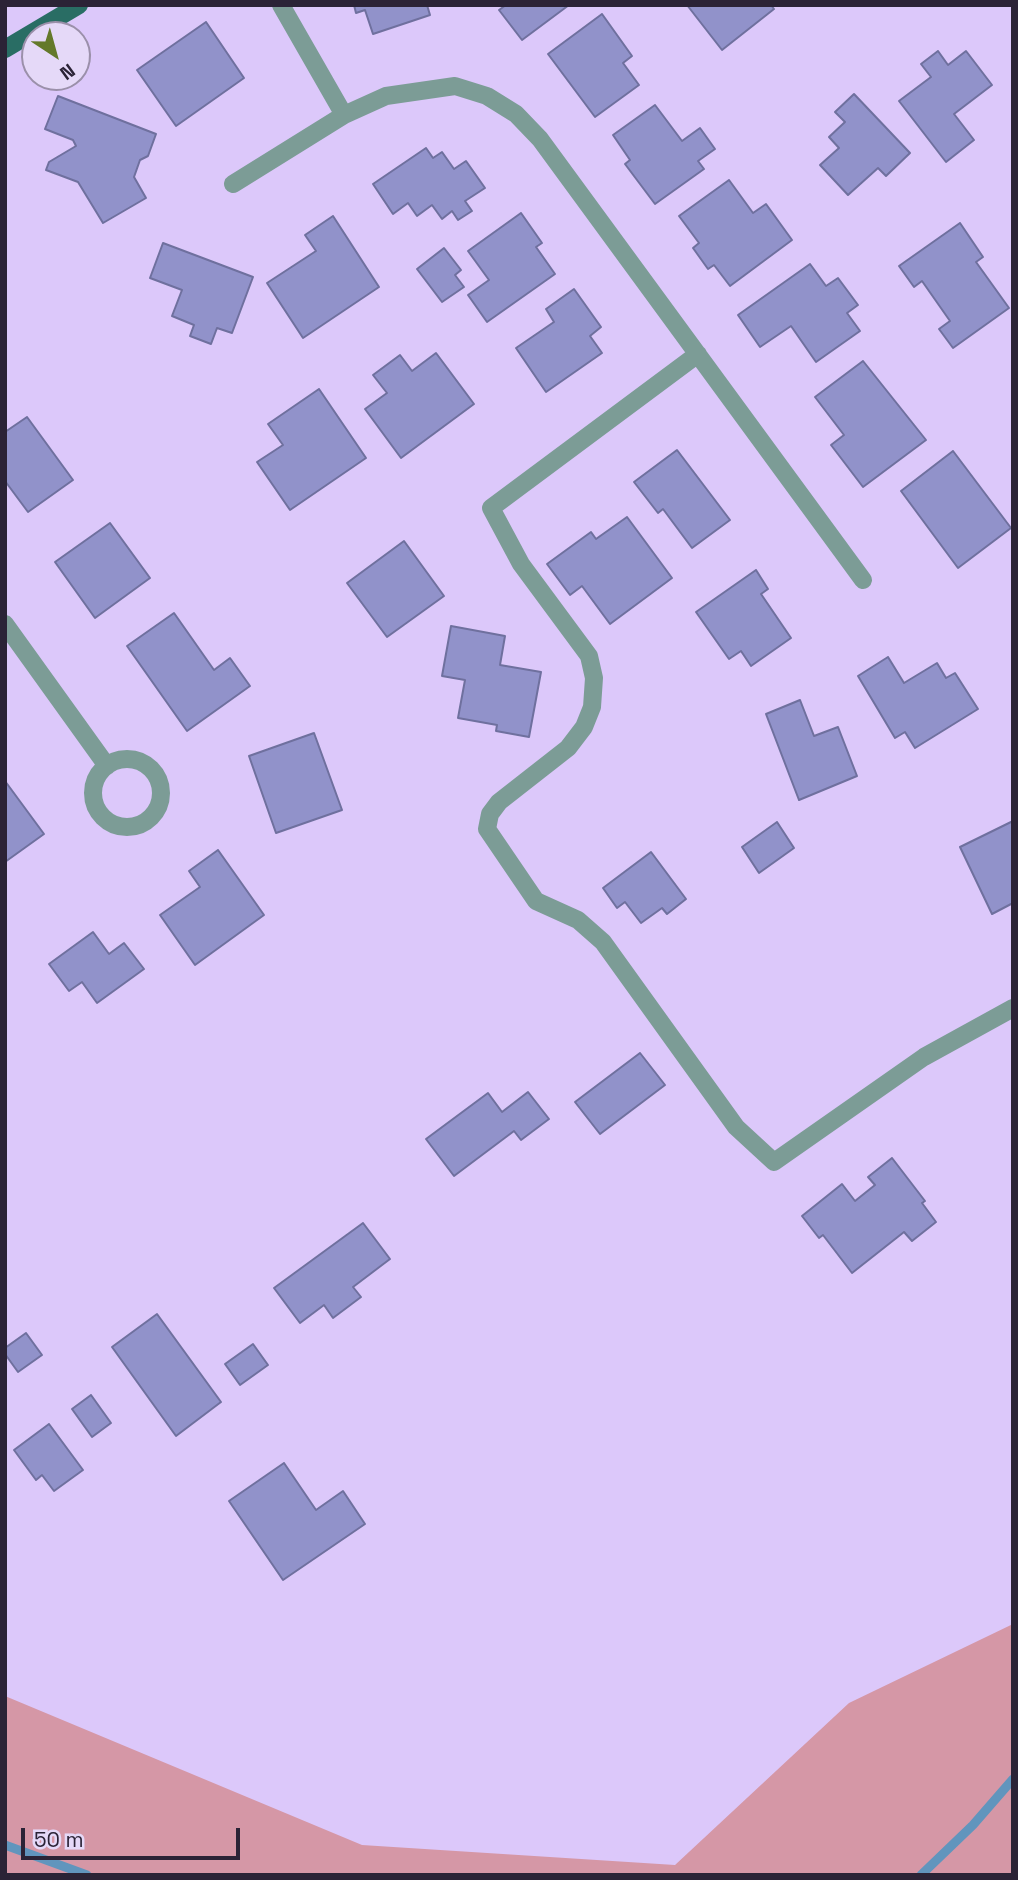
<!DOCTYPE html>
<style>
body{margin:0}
#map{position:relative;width:1018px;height:1880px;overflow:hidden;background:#dcc8fa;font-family:"Space Grotesk",sans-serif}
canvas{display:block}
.frame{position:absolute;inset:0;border:7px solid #2b2336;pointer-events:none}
.north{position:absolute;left:21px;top:21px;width:70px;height:70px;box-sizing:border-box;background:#e5d9f8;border:2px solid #9b90aa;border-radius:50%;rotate:144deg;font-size:19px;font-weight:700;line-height:28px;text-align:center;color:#2b2336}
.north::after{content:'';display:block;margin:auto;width:24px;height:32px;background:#64792a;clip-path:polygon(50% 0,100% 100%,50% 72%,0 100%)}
.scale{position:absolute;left:21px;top:1828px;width:219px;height:32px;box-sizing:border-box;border:4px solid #2b2336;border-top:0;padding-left:9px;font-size:21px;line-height:24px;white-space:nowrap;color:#2b2336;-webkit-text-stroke:5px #e5d9f8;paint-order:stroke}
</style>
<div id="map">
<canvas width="1018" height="1880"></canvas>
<div class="frame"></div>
<div class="north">N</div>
<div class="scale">50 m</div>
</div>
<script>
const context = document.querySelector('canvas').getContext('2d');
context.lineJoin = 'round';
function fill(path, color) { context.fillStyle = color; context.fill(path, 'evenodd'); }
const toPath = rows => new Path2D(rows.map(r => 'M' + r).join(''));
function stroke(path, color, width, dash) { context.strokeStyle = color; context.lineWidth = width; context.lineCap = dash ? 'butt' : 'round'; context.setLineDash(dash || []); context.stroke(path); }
fill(toPath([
 [1013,1624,1013,1875,5,1875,5,1696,362,1845,675,1865,849,1703]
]), '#d597a6');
stroke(toPath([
 [5,1845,87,1875],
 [921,1875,973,1825,1013,1779]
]), '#6195bd', 9);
const building = toPath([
 [354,5,427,5,430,15,373,34,365,10,356,13,354,5],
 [506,5,569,5,522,40,499,10,506,5],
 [687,5,771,5,774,9,722,50,687,5],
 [602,14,632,56,623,63,639,85,595,117,548,54,602,14],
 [206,22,244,78,176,126,137,70,206,22],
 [938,51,948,65,966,51,992,85,954,114,974,140,946,162,899,101,931,77,921,64,938,51],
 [854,94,910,153,886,176,878,168,848,195,820,165,839,148,829,137,845,122,835,112,854,94],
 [58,96,156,134,148,156,140,160,134,177,146,198,103,223,78,182,46,170,49,162,76,146,73,140,45,129,58,96],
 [655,105,682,141,700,128,715,149,698,161,704,169,655,204,625,164,630,160,613,135,655,105],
 [426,148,433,158,442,152,454,169,466,161,485,188,465,201,472,211,458,220,452,211,442,219,432,205,417,216,408,203,393,214,373,184,426,148],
 [729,180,753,213,766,204,792,240,730,286,714,265,708,269,693,248,699,243,679,216,729,180],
 [521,213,542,243,536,247,555,274,487,322,468,295,489,280,468,251,521,213],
 [333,216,379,287,303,338,267,283,316,251,305,235,333,216],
 [960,223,983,257,976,262,1009,308,953,348,939,329,950,321,922,281,914,287,899,266,960,223],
 [163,243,253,277,232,333,217,328,211,344,190,336,194,325,172,316,182,290,150,278,163,243],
 [444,248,461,270,455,275,464,287,442,302,417,269,444,248],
 [810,264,826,286,838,278,858,305,847,313,860,331,816,362,791,326,760,347,738,315,810,264],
 [574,289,601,327,590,336,602,353,546,392,516,348,554,322,546,309,574,289],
 [436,353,474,404,401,458,365,409,387,393,373,375,400,355,412,371,436,353],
 [863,361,926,440,863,487,831,445,844,435,815,397,863,361],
 [319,389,366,458,290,510,257,462,283,445,268,424,319,389],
 [27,417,73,480,28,512,5,481,5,432,27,417],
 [677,450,730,520,692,548,663,509,658,513,634,482,677,450],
 [953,451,1011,528,958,568,901,491,953,451],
 [627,517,672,578,610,624,582,586,570,595,547,564,591,532,596,539,627,517],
 [110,523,150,578,95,618,55,562,110,523],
 [404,541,444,596,387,637,347,583,404,541],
 [756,570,768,589,761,594,791,638,751,666,741,651,729,659,696,612,756,570],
 [174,613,214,670,230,658,250,686,187,731,127,646,174,613],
 [451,626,505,636,500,665,541,672,529,737,496,731,497,725,458,718,465,680,442,676,451,626],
 [888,657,904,683,937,663,946,678,955,673,978,709,915,748,905,732,895,738,858,676,888,657],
 [800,700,814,736,838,727,857,776,799,800,766,714,800,700],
 [314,733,342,810,276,833,249,756,314,733],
 [5,781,44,834,5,862,5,781],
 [1013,821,1013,903,992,914,960,847,1013,821],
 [777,822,794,848,759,873,742,847,777,822],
 [218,850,264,915,195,965,160,915,200,887,189,871,218,850],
 [651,852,686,899,667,914,662,908,641,923,625,902,617,908,603,888,651,852],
 [93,932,109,954,124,943,144,969,97,1003,82,982,69,991,49,964,93,932],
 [640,1053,665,1085,600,1134,575,1102,640,1053],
 [528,1092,549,1119,521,1140,514,1131,454,1176,426,1139,488,1093,502,1112,528,1092],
 [892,1158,925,1201,922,1203,936,1222,912,1241,904,1232,852,1273,823,1235,819,1238,802,1216,842,1184,855,1201,875,1185,868,1177,892,1158],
 [363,1223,390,1259,353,1287,361,1297,333,1318,324,1305,300,1323,274,1288,363,1223],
 [157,1314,221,1402,176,1436,112,1347,157,1314],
 [26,1333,42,1355,18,1372,5,1354,5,1348,26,1333],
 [253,1344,268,1365,240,1385,225,1364,253,1344],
 [91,1395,111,1423,92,1437,72,1409,91,1395],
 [49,1424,83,1470,54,1491,42,1475,36,1480,14,1450,49,1424],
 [284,1463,316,1510,343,1491,365,1524,283,1580,229,1501,284,1463]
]);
fill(building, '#9192ca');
stroke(building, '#6f709e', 2);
stroke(toPath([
 [281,5,344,115,386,96,455,86,487,96,516,114,540,139,863,580],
 [233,184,344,115],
 [698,354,491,508,521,564,589,656,594,678,592,707,584,727,568,748,499,802,490,814,487,829,536,901,578,920,603,942,736,1127,774,1162,924,1057,1013,1008],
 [5,624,107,766],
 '93 793a34 34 0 1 1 68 0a34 34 0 1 1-68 0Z'
]), '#7c9c96', 18);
stroke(toPath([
 [5,49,79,5]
]), '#296d64', 18);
</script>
